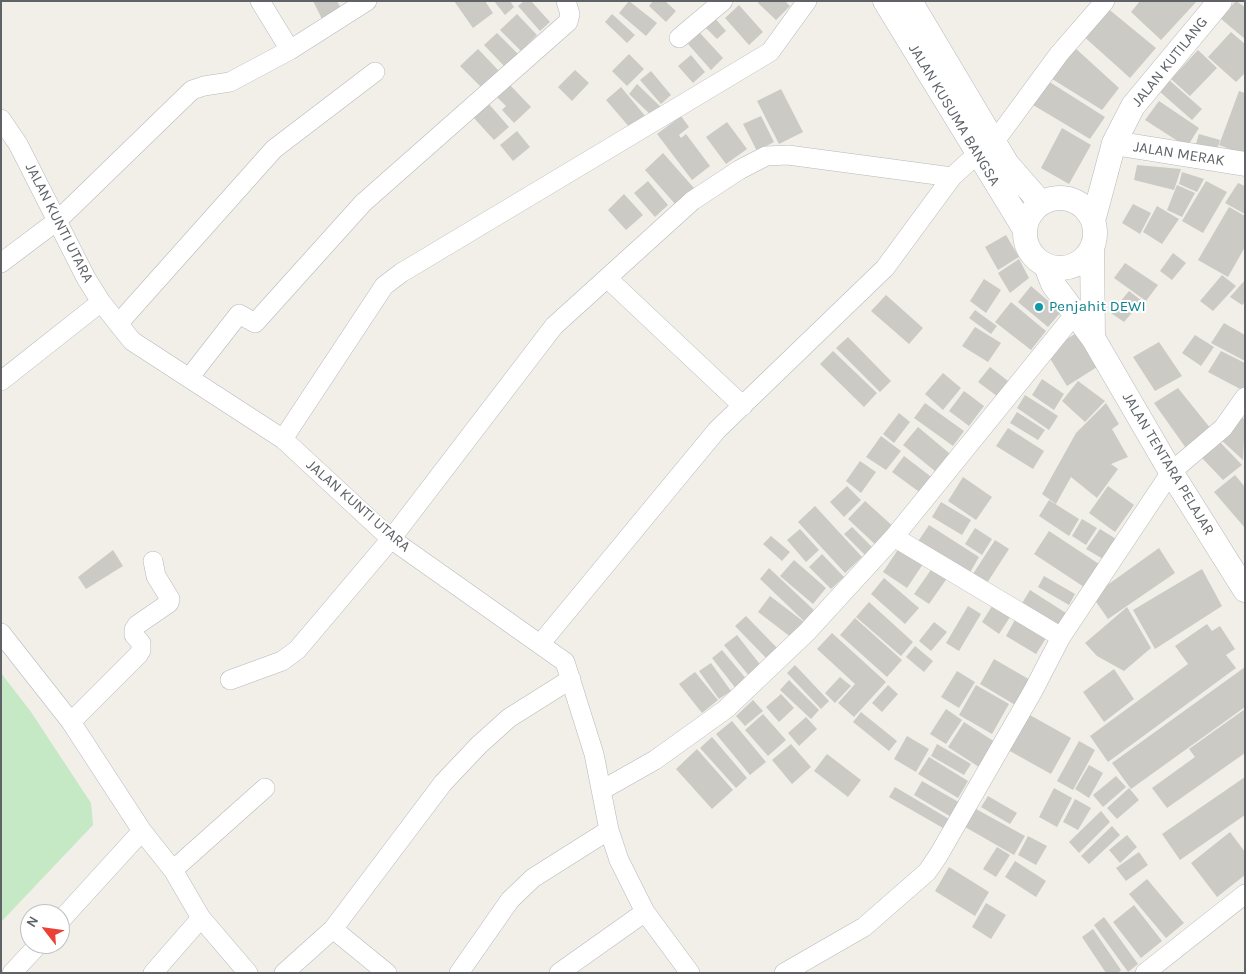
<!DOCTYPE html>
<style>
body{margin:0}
#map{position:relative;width:1246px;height:974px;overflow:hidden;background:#f1efe8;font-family:Karla,sans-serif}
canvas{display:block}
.frame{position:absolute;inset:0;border:2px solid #5f6368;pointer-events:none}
.north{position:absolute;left:20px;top:904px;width:50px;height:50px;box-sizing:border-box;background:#fff;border:1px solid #bfc1c3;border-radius:50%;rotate:300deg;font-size:14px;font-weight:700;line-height:20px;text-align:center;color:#5f6368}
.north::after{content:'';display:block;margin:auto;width:18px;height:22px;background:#ea4335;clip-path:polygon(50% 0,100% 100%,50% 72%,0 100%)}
</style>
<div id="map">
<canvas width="1246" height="974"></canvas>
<div class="frame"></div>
<div class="north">N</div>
</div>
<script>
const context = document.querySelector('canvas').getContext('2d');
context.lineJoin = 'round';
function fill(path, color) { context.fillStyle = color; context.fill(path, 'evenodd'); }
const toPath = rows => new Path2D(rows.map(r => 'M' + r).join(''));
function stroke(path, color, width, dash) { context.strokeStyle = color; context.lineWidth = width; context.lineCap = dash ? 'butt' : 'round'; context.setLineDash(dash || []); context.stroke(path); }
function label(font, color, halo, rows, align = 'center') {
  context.font = font + ' Karla,sans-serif'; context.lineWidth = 4; context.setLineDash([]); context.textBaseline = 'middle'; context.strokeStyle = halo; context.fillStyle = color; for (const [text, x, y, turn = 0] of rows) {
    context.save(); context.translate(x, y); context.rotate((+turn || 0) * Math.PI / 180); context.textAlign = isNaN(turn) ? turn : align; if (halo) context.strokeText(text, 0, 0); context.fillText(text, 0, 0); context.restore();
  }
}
fill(toPath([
 [1,673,31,712,91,803,93,825,1,922]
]), '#c5e8c5');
fill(toPath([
 [313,1,337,1,343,12,323,21],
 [454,1,485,1,493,13,473,28],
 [494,1,510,1,514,7,505,15],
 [524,1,531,1,550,22,540,31,518,6],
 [629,1,657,23,646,36,619,13],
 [653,1,665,1,676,11,666,22,649,6],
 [759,1,785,1,790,6,776,20,758,3],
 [1140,1,1197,1,1161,40,1131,12],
 [1236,1,1245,7,1245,39,1220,18],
 [739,5,763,32,749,45,725,18],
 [1106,7,1156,48,1130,78,1081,34],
 [517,14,537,35,521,51,500,30],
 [612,14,635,35,627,43,605,22],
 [714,17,726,31,717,39,704,26],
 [1231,32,1245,44,1245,73,1236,82,1208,57],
 [497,33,518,54,505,67,484,45],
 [700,33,723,58,711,70,688,44],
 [1073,46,1119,88,1102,110,1049,77],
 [478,49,499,71,482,88,460,66],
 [1198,50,1217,68,1190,96,1171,79],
 [629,54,644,69,627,86,612,71],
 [691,55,705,72,693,83,678,66],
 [575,70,589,83,572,101,558,87],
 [651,71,671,95,661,104,640,80],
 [1169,80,1202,109,1192,120,1159,91],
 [1048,81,1105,117,1090,139,1033,105],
 [637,84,662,108,653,117,629,94],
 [510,85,531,107,514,123,502,110,506,106,497,97],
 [621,87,646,117,631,129,606,100],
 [781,89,803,132,779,144,757,101],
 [1239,91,1245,93,1245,155,1219,145],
 [1159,101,1199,128,1187,147,1145,120],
 [488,103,509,127,494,140,473,117],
 [681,116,689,127,679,135,681,138,686,134,710,166,692,180,657,134],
 [761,116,774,142,757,151,743,124],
 [727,122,747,149,726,164,706,137],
 [1062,128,1091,145,1069,184,1041,168],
 [517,131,530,147,513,161,500,145],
 [1199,134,1220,140,1216,153,1195,147],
 [663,153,694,188,676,205,645,170],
 [1137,165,1181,169,1174,190,1134,180],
 [1182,172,1204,179,1197,192,1179,184],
 [648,181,668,205,655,217,634,193],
 [1206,181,1227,192,1203,233,1182,221],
 [1238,183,1245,186,1245,214,1225,203],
 [1177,185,1195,193,1182,217,1167,210],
 [624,194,643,215,626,230,608,210],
 [1133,204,1151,213,1140,234,1122,223],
 [1157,206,1179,219,1162,244,1143,232],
 [1229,207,1245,216,1245,247,1228,277,1198,260],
 [1006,235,1019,257,998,270,985,247],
 [1173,253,1186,263,1172,280,1160,271],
 [1019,259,1029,278,1010,293,998,273],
 [1125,263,1158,285,1146,301,1114,278],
 [1222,275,1236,286,1213,311,1200,301],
 [984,279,1001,290,986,313,970,301],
 [1245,280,1245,302,1242,305,1230,297],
 [1031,286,1061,312,1048,327,1018,302],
 [1129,291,1142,301,1124,322,1111,313],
 [886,295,923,328,909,344,871,311],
 [1011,302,1046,331,1031,350,995,322],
 [975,310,997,326,991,334,969,318],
 [1224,323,1245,335,1245,361,1211,343],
 [975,327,1001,343,988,362,962,346],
 [1078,332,1097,367,1067,386,1046,352],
 [1195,335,1214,347,1201,366,1182,353],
 [848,337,891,381,880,392,836,348],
 [1159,342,1182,376,1155,391,1133,357],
 [833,351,877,393,864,407,820,364],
 [1221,351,1245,363,1244,391,1208,372],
 [990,367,1012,384,1001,399,978,382],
 [943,373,961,388,943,410,925,394],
 [1042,379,1064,394,1054,410,1032,395],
 [1078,381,1105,401,1085,422,1062,401],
 [1178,388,1211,429,1188,451,1154,403],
 [964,391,984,406,969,426,949,411],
 [1025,395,1058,416,1049,430,1017,408],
 [925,403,964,431,953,446,914,418],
 [1106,403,1119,424,1112,429,1128,457,1111,464,1118,469,1097,498,1071,477,1056,504,1042,494,1076,433],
 [1017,412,1045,430,1038,440,1010,423],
 [899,413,910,422,894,443,883,434],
 [1242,417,1245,420,1243,460,1220,439],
 [918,427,955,458,941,476,903,445],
 [1008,428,1044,451,1033,469,996,446],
 [881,436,901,451,886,470,866,457],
 [1218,440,1242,465,1223,480,1201,457],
 [904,456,934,479,922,494,892,472],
 [860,461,876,472,861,493,846,481],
 [1235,475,1245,487,1245,528,1214,492],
 [963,477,992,497,976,520,948,501],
 [847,486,861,500,844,517,830,502],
 [1108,486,1134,505,1115,532,1089,513],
 [1049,500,1079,519,1069,536,1039,516],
 [865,501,896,529,879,548,848,519],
 [941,502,971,520,962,535,932,517],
 [815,506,862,557,845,573,798,522],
 [1082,519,1097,528,1086,545,1072,536],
 [929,525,979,557,968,576,917,543],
 [852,527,875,550,867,557,844,534],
 [975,528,992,539,982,555,965,544],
 [800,529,819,550,806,562,787,540],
 [1100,529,1116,539,1103,559,1086,549],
 [1049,531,1099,564,1084,587,1034,554],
 [771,536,790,552,782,561,763,544],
 [995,540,1009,549,987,583,973,574],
 [901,545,925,561,907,588,883,572],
 [1159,548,1175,573,1108,619,1092,596],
 [113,550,123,566,86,589,78,577],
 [822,554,844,577,831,589,809,567],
 [794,560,826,588,813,604,780,576],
 [935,564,950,574,929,604,914,594],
 [769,568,816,612,806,623,760,579],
 [1202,569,1222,606,1155,649,1133,610],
 [1044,576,1075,594,1069,605,1038,587],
 [884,578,919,608,905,624,871,594],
 [1030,590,1066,613,1056,628,1021,605],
 [770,596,804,622,792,638,758,612],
 [869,602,913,642,901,656,856,617],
 [994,603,1012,614,999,634,982,622],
 [968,606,981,614,959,651,946,643],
 [1127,607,1151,648,1124,671,1097,656,1085,643],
 [746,616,781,652,770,662,735,626],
 [1017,616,1048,635,1036,654,1006,636],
 [855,618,902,660,887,677,840,635],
 [934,622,947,632,931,651,919,641],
 [1207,624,1212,631,1220,626,1235,649,1226,655,1236,668,1108,762,1090,736,1188,664,1175,646],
 [832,633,886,682,854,717,838,703,855,684,817,649],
 [737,635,762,667,750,677,724,645],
 [915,646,933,661,924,672,906,657],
 [722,650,748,681,737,690,712,658],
 [994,659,1032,681,1017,706,980,684],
 [711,663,731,691,719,699,699,671],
 [795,665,829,701,821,709,787,673],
 [1245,667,1245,707,1131,789,1112,763],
 [1114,669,1134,699,1104,722,1083,692],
 [957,671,975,682,959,708,941,697],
 [695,672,718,700,702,713,679,684],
 [840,677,851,686,835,703,825,693],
 [789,680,819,710,811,719,780,690],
 [888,685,898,694,882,712,872,703],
 [976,685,1009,704,992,734,959,715],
 [781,694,794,708,779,722,766,707],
 [753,700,763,711,745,726,736,716],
 [946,709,962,720,946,744,930,734],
 [1245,709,1245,753,1167,808,1152,788,1195,757,1189,749],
 [861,712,897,741,889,751,853,722],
 [763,714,786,740,768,756,745,730],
 [1028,714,1071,738,1051,774,1008,750],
 [806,717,817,729,799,746,788,733],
 [732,721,766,762,750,775,716,734],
 [964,722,995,742,979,767,948,747],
 [907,736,929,749,916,772,894,759],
 [712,737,747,778,736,788,700,748],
 [1079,741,1095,750,1073,790,1057,781],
 [791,744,811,767,792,784,772,760],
 [937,744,971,764,964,775,931,756],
 [697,749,733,790,712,809,676,769],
 [827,754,861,780,848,797,814,771],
 [929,757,968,781,958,798,918,774],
 [1089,765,1103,773,1089,798,1075,789],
 [1116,776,1126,787,1103,807,1093,795],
 [1245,777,1245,815,1180,860,1162,834],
 [922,781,962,804,953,818,914,795],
 [895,787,949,819,943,828,889,797],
 [1054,788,1072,798,1057,827,1039,817],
 [1129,788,1139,800,1117,819,1107,808],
 [988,796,1017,813,1010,824,981,807],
 [1075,799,1091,808,1078,830,1063,822],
 [976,809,1025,836,1014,855,965,827],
 [1101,811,1110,822,1079,853,1069,842],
 [1112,826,1120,835,1089,864,1081,856],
 [1230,832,1245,852,1245,875,1217,897,1191,863],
 [1127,835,1137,847,1120,863,1109,850],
 [1028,836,1047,846,1036,865,1018,855],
 [997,847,1010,855,996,877,983,869],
 [1139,852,1148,865,1126,881,1116,868],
 [1015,861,1046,881,1036,897,1005,877],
 [949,867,989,892,975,916,935,891],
 [1147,879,1184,923,1166,938,1129,894],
 [986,903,1006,915,991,939,972,927],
 [1134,905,1162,941,1141,958,1113,922],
 [1104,917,1138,964,1128,972,1094,925],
 [1093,929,1121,970,1118,973,1106,973,1082,937]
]), '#cccac5');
const minor = toPath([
 [260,1,290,50],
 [679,38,723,1],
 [1,119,18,144,86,278,101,302,132,341,283,439,391,539,565,662,594,754,609,830,619,860,645,912,690,973],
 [995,141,1059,54,1105,1],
 [1,263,58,220,192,90,204,86,230,82,290,50,367,1],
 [607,278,743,406],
 [118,324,274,149,375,72],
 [189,378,239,314,255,323,363,203,568,22,570,14,566,1],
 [1,381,101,302],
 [283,439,384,286,401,273,770,52,807,1],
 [894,537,1061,637],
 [1,633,71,722,142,831,173,870,201,918,248,973],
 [541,643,717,430,885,268,952,177],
 [230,680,282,661,297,650,391,539,554,326,692,201,739,170,766,156,788,155,952,177,977,154],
 [71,722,138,655,141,650,141,643,134,635,134,630,137,625,169,603,170,599,156,576,153,561],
 [602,790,655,760,726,709,807,632,894,537,1074,315],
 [173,870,265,788],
 [60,921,142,831],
 [333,929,387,973],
 [12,973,39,944],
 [153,973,201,918],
 [284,973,333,929,443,783,479,745,509,718,571,679],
 [459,973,510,900,533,878,609,830],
 [559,973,645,912],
 [784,973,864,927,927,872,938,856,1033,691,1061,637,1171,472,1223,428,1245,397],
 [1145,973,1245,894]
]);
const tertiary = toPath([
 [885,1,1024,228],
 [910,1,1007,164,1041,203],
 [1114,143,1245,164],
 '1025 233a35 35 0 1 1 70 0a35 35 0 1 1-70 0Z',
 [1093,221,1114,143,1133,106,1220,1],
 [1092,247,1093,338],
 [1046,266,1053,284,1093,338,1171,472,1245,590]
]);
stroke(minor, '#b5b8bc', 20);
stroke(tertiary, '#b5b8bc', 25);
stroke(minor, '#fff', 19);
stroke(tertiary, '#fff', 24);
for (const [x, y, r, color] of [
 [1039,307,5,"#0f9aa8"]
]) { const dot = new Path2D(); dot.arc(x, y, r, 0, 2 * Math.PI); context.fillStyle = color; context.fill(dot); stroke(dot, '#fff', 2); }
label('15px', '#5f6368', '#fff', [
 ["JALAN KUTILANG",1170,62,-51],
 ["JALAN KUSUMA BANGSA",954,115,59],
 ["JALAN MERAK",1179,154,9],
 ["JALAN KUNTI UTARA",59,223,63],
 ["JALAN TENTARA PELAJAR",1168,464,59],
 ["JALAN KUNTI UTARA",358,506,41]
]);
label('15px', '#0d838f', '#fff', [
 ["Penjahit DEWI",1049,307]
], 'left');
</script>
